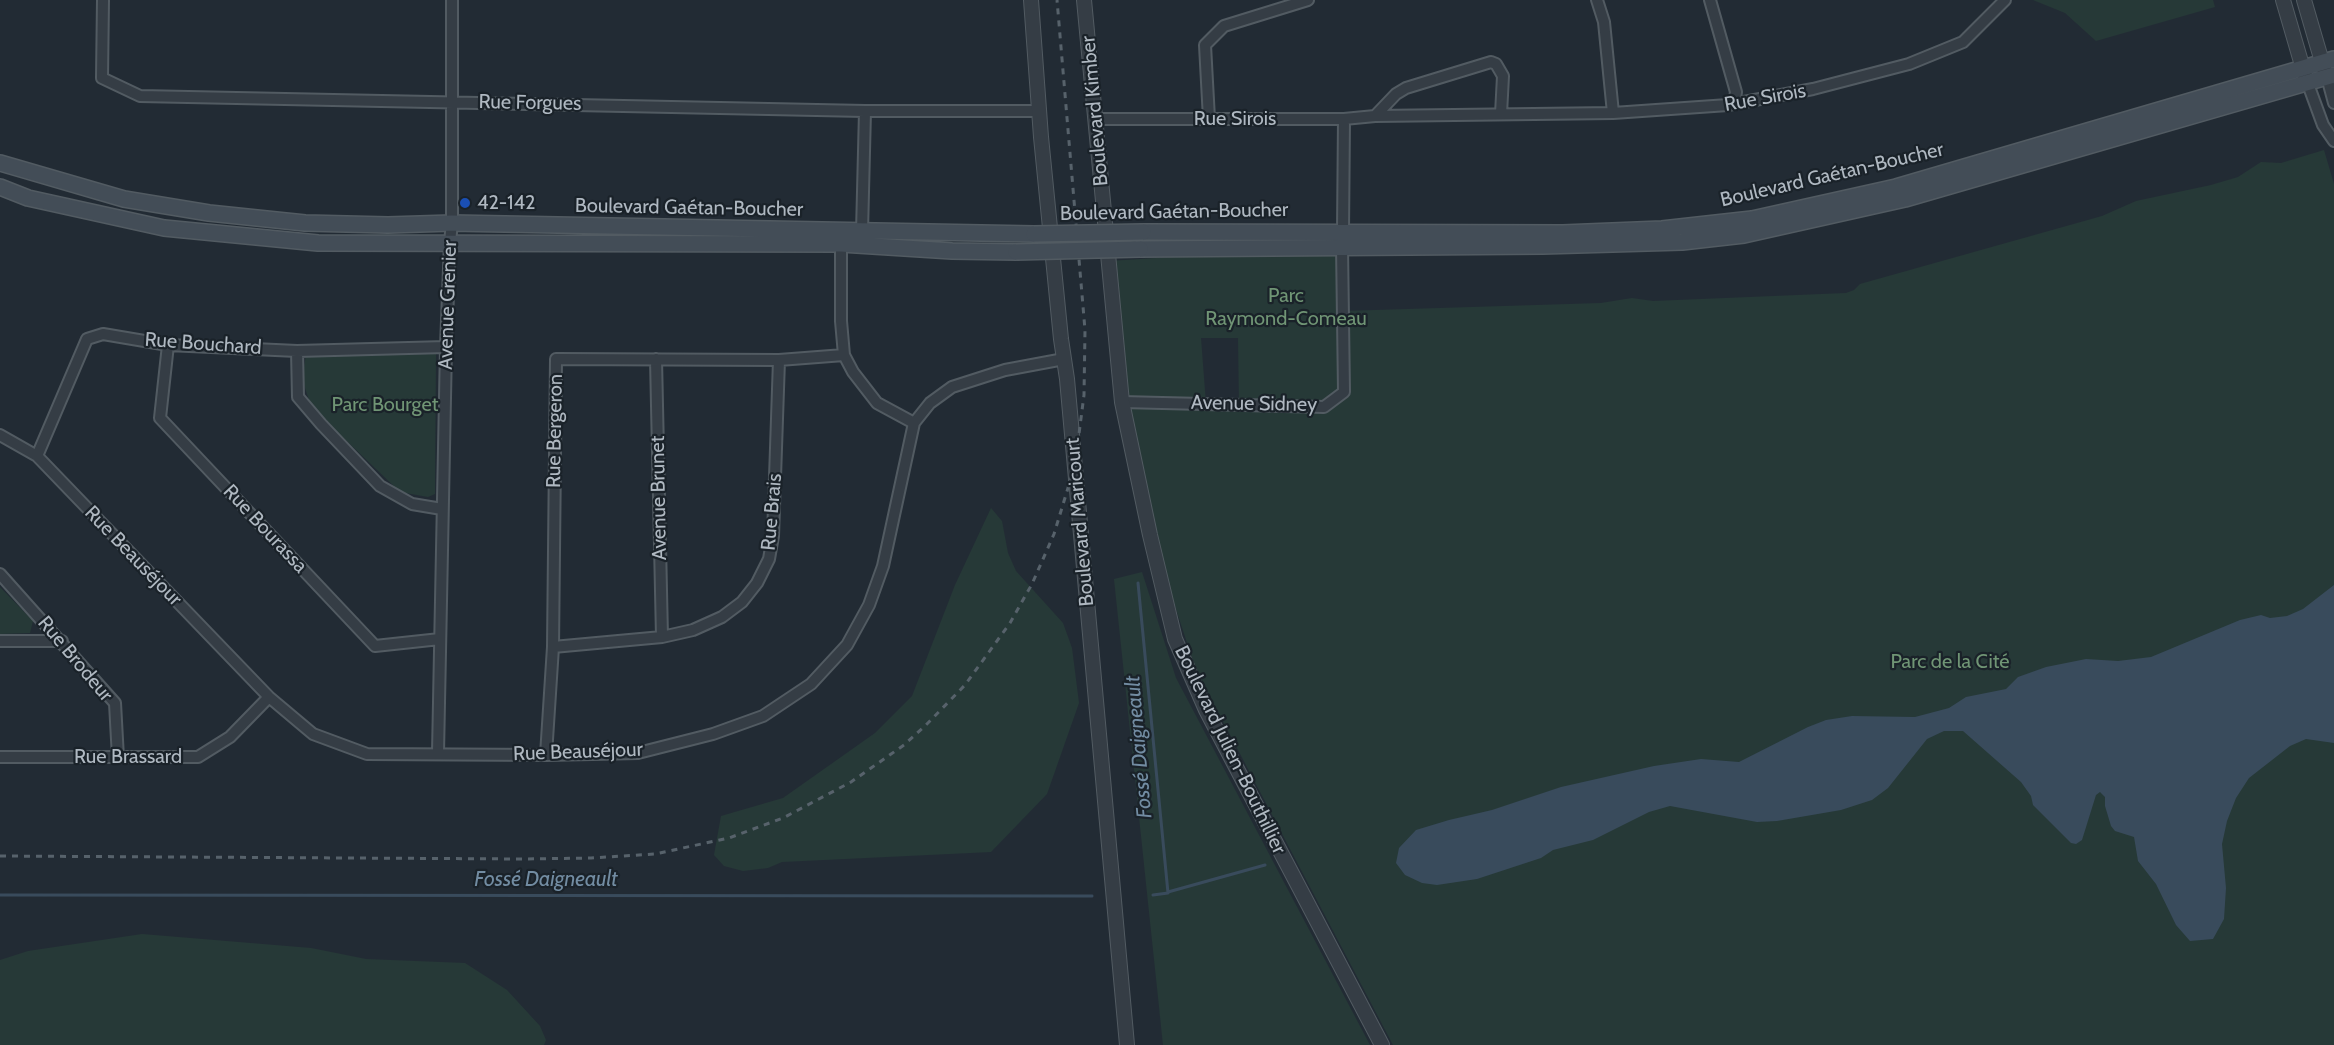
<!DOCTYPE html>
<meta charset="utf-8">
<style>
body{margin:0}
canvas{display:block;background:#222b34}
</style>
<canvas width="2334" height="1045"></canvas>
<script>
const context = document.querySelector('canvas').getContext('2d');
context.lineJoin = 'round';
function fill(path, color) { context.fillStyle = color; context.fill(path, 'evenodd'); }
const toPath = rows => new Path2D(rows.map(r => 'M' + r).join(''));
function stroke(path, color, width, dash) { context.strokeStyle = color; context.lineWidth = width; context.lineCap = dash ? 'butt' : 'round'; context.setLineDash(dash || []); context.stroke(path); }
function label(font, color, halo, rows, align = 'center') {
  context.font = font + ' Cabin,sans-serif'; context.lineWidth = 4.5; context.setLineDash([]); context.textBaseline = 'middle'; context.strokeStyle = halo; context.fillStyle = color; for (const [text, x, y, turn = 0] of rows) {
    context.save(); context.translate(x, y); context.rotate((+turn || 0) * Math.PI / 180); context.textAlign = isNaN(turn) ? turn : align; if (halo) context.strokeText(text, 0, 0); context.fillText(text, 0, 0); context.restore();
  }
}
fill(toPath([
 [2033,0,2213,0,2215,7,2096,41,2065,13],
 [2324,150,2334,184,2334,1045,1393,1045,1196,670,1169,588,1126,404,1239,405,1238,338,1201,338,1206,404,1122,402,1109,261,1342,246,1343,311,1601,303,1632,298,1653,301,1846,293,1854,290,1860,284,2102,216,2136,201,2211,185,2238,177,2261,162,2281,163],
 [436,354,435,494,428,497,400,492,330,425,310,403,302,379,306,355],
 [991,508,1002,521,1008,553,1016,571,1063,623,1072,648,1079,703,1047,794,991,852,782,862,768,868,743,871,724,866,714,855,721,816,783,798,875,733,912,696,955,585],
 [1142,572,1176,678,1370,1045,1163,1045,1114,579],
 [0,587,33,621,30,633,0,634],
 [142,934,311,948,366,959,465,963,507,990,540,1026,546,1040,544,1045,0,1045,0,960,28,951]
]), '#263937');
fill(toPath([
 [2334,585,2334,743,2306,739,2290,746,2249,778,2236,798,2227,821,2222,844,2226,888,2224,919,2213,939,2190,941,2176,925,2156,884,2138,861,2134,837,2115,831,2111,826,2105,806,2105,797,2100,792,2096,795,2082,840,2076,844,2071,843,2033,805,2031,796,2021,782,1963,731,1944,731,1927,739,1888,788,1872,800,1841,810,1777,821,1757,822,1670,806,1649,812,1593,840,1553,850,1541,858,1477,879,1437,885,1422,883,1405,875,1396,863,1399,848,1416,830,1449,820,1492,810,1561,787,1654,766,1701,759,1739,762,1808,727,1826,720,1852,716,1915,717,1949,708,1966,697,2006,689,2018,677,2046,667,2086,659,2118,661,2151,657,2240,620,2261,615,2270,618,2287,616,2303,609]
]), '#394b5c');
stroke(toPath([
 [1138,583,1168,893,1153,895],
 [1168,892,1265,865],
 [0,895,1092,896]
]), '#394b5c', 3);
const minor = toPath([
 [103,0,102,78,140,96,865,111,1040,111],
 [1597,0,1604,22,1613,113],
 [1710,0,1736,92,1734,104],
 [2327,77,2334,103],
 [2308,84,2323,125,2334,141],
 [1375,116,1396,94,1406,88,1491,62,1496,64,1503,76,1501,114],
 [1095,119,1344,119,1375,116,1613,113,1728,105,1813,89,1909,64,1963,42,2005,0],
 [1209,119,1205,45,1224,26,1308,0],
 [1343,231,1344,119],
 [862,232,865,111],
 [841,244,841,321,844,355,853,372,877,403,914,423],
 [168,345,160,418,375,646,440,639],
 [297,351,298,397,321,424,380,486,412,504,442,509],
 [656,359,662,637],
 [1122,402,1324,407,1344,392,1342,246],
 [0,435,37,456,269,697,313,734,367,754,546,755,638,753,713,734,763,716,811,684,847,645,869,605,883,566,914,423,930,403,952,387,1005,370,1064,359],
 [37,456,87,339,103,334,168,345,297,351,446,347],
 [0,574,115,703,118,758],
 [0,641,62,641],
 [553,647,662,637,693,630,722,617,742,602,757,583,769,559,773,536,779,360],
 [438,753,446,347,450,242,452,223,452,0],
 [546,755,553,647,556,359,779,360,844,355],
 [0,757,198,757,230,737,269,697]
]);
const tertiary = toPath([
 [1031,0,1041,137,1061,339,1067,379,1127,1045],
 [1084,0,1122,402,1150,535,1175,639,1206,710,1382,1045],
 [2283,0,2306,79],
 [2304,0,2325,72]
]);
const secondary = toPath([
 [0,163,124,199,209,213,305,223,388,225,452,223,1034,234],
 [0,187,28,198,164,228,318,243,841,244,952,251,1016,252],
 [1143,232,1563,233,1662,229,1752,219,1896,187,2334,59],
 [1140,249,1543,246,1682,242,1744,235,1905,199,2334,75]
]);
stroke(minor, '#525b62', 14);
stroke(tertiary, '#525b62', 16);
stroke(secondary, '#525b62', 18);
stroke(minor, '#353d45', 10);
stroke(tertiary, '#353d45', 14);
stroke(secondary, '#434d57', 15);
stroke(toPath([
 [0,856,525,859,591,858,655,854,729,838,783,818,851,782,904,745,926,725,965,685,1010,623,1032,584,1054,534,1075,465,1084,395,1085,330,1057,0]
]), '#57626b', 3, [6, 6]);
const secondaryBridge = toPath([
 [1034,234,1143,232],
 [1016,252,1140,249]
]);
stroke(secondaryBridge, '#525b62', 18, []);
stroke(secondaryBridge, '#434d57', 15);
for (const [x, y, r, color] of [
 [465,203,6,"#1a4fb4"]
]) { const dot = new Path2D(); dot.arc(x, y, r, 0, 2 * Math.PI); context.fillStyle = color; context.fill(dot); stroke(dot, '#1a2229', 2); }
label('20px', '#afb8c1', '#1a2229', [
 ["Rue Sirois",1765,98,-10],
 ["Rue Forgues",530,103,1],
 ["Boulevard Kimber",1095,111,-95],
 ["Rue Sirois",1235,119],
 ["Boulevard Gaétan-Boucher",1832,175,-13],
 ["Boulevard Gaétan-Boucher",689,208,1],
 ["Boulevard Gaétan-Boucher",1174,212,-1],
 ["Avenue Grenier",448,305,-88],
 ["Rue Bouchard",203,344,4],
 ["Avenue Sidney",1254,404,1],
 ["Rue Bergeron",555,431,-89],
 ["Avenue Brunet",659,498,-91],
 ["Rue Brais",772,512,-85],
 ["Boulevard Maricourt",1080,522,-95],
 ["Rue Bourassa",265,529,47],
 ["Rue Beauséjour",133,556,46],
 ["Rue Brodeur",75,659,50],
 ["Boulevard Julien-Bouthillier",1230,750,64],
 ["Rue Beauséjour",578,752,-2],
 ["Rue Brassard",128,757]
]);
label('20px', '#afb8c1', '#1a2229', [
 ["42-142",477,203]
], 'left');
label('20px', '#709575', '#1a2229', [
 ["Parc",1286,296],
 ["Raymond-Comeau",1286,319],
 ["Parc Bourget",385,405],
 ["Parc de la Cité",1950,662]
]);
label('italic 21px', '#728ca2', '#1a2229', [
 ["Fossé Daigneault",1139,747,-95],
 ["Fossé Daigneault",546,880]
]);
</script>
